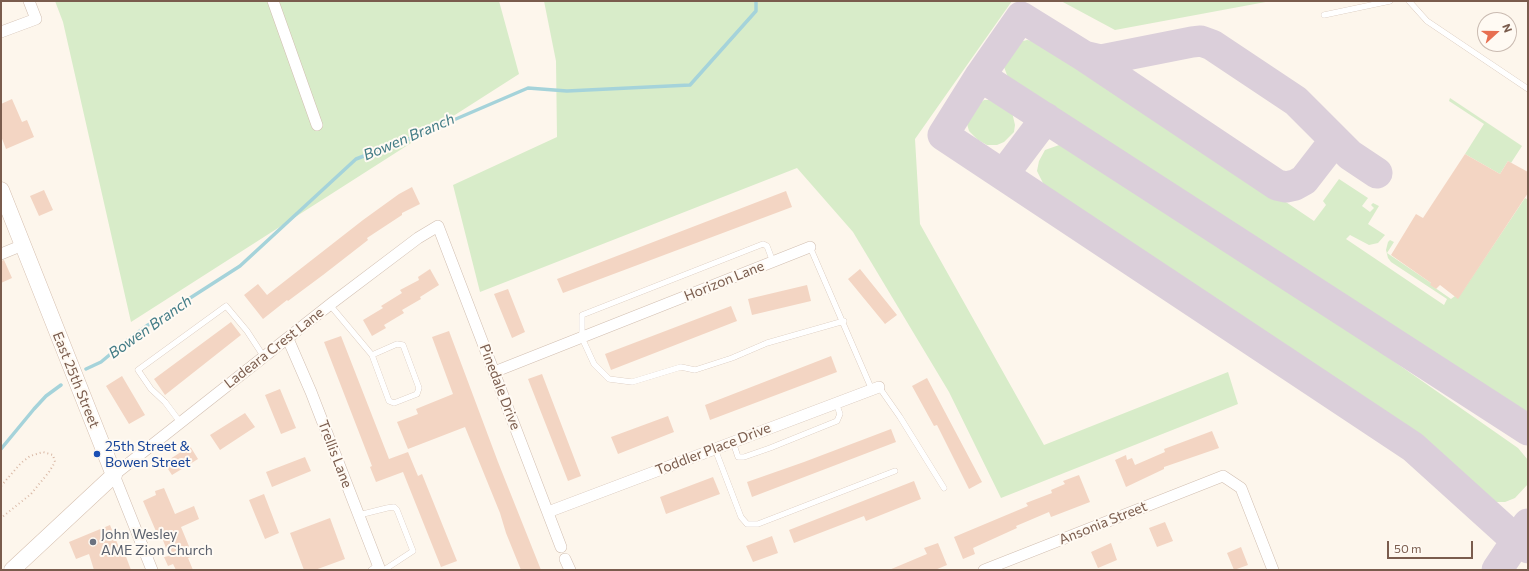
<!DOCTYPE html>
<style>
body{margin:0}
#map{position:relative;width:1529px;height:571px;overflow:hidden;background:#fdf6ec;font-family:Commissioner,sans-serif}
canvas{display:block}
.frame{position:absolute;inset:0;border:2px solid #7a5c4d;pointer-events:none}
.north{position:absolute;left:1477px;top:12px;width:40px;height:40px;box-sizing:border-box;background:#fffaf3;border:1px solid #cabbb1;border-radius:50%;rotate:69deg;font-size:11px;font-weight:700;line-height:16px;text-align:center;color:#7a5c4d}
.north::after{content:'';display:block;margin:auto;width:14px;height:18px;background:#e76f51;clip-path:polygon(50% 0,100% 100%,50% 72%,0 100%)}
.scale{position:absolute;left:1387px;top:541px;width:86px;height:18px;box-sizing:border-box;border:2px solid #7a5c4d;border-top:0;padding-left:5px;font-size:12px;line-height:14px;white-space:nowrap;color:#7a5c4d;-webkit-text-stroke:3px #fffaf3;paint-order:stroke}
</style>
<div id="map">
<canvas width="1529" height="571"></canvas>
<div class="frame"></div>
<div class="north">N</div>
<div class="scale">50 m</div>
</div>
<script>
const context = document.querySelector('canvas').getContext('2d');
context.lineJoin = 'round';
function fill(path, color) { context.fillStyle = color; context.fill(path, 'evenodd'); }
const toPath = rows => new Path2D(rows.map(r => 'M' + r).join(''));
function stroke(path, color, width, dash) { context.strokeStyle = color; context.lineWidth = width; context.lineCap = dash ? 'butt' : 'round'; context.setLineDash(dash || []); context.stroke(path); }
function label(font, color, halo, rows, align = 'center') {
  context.font = font + ' Commissioner,sans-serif'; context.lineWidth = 4; context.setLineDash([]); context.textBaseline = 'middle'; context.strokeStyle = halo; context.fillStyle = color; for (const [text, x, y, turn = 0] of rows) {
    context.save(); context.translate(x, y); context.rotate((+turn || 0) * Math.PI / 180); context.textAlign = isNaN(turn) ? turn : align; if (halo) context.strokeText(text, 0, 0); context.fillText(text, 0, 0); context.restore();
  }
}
fill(toPath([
 [55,1,499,1,519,74,131,322,63,22],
 [544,1,1012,1,915,139,920,224,1044,445,1228,372,1238,404,1001,498,949,392,853,232,797,168,480,292,453,185,557,137,556,61],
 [1061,1,1271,1,1115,30],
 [1027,40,1047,43,1065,53,1314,221,1326,205,1323,201,1339,179,1368,198,1362,206,1370,212,1374,208,1371,205,1373,203,1379,206,1368,224,1385,235,1378,243,1369,245,1350,235,1346,239,1444,305,1447,299,1391,262,1388,258,1386,250,1388,242,1390,240,1394,242,1387,253,1431,283,1431,285,1451,299,1455,296,1458,298,1525,198,1528,200,1528,428,1010,83,1004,67,1007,52,1016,43],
 [1450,98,1522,146,1511,163,1508,161,1500,174,1465,154,1484,124,1449,101],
 [984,100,996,100,1002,102,1012,112,1015,125,1014,132,1004,142,997,145,987,145,978,140,969,131,967,124,968,116,973,108],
 [1062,144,1369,344,1518,448,1528,460,1528,484,1515,498,1505,502,1494,502,1483,498,1391,416,1044,185,1037,171,1039,161,1045,150]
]), '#d8ecc9');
stroke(toPath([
 [86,369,101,362,125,342,148,325,240,266,356,159,414,137,528,88,567,91,690,85,756,11,756,1],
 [1,449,34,409,46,396,61,385]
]), '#a5d3da', 3.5);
stroke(toPath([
 [1084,56,1101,60,1192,42,1201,41,1212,45,1296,101,1350,155,1377,173],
 [980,76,1528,430],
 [1335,140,1304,180,1295,185,1286,187,1277,185,1084,56,1021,17,980,76,943,135,1413,447,1517,541,1528,548],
 [1003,175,1046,118],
 [1497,570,1528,524]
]), '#dbcfda', 31);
fill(toPath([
 [12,99,22,122,27,120,34,137,6,149,1,136,1,104],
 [1465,154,1500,174,1508,161,1528,172,1528,193,1458,299,1440,285,1436,289,1430,285,1431,283,1391,255,1416,214,1423,218],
 [412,187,420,204,402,213,402,215,367,238,368,240,323,275,288,301,287,300,263,319,244,295,258,284,267,295,363,220,399,194],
 [44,190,53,210,39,216,30,196],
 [786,191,792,207,563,293,557,279],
 [4,260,12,278,1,283,1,261],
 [430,269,439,285,420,297,421,299,402,310,404,313,384,325,386,328,372,336,363,320,383,308,381,306,402,293,400,290,419,280,418,277],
 [860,269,897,315,885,324,848,279],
 [807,285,811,301,752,315,748,299],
 [508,289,525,332,512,338,494,294],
 [731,306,737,321,611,370,605,354],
 [231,322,241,335,165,395,154,379],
 [449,331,498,462,541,570,521,570,506,533,500,513,465,427,408,449,397,422,418,414,416,409,453,394,432,337],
 [341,336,389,459,408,452,418,476,422,474,457,561,441,567,403,472,376,482,370,467,372,466,324,342],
 [831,356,837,372,710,420,705,405],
 [542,374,581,476,568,481,528,379],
 [122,376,145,415,129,424,106,386],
 [927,378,982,482,969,489,937,425,934,426,912,386],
 [280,389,296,428,281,434,265,395],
 [245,413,255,427,220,450,210,435],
 [668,416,674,432,618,454,611,437],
 [891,429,896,442,752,497,747,482,804,462],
 [1212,431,1219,448,1164,467,1164,469,1126,487,1115,460,1126,455,1127,460,1132,458,1135,465,1165,452,1164,449],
 [190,446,198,459,172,475,164,463],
 [305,457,311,471,272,487,266,472],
 [1079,475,1090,502,1051,517,1049,512,1016,526,1017,528,973,548,975,554,963,559,954,537,1028,506,1026,503,1052,493,1051,490,1065,484,1063,481],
 [713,477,720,494,666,514,660,497],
 [914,481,921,499,866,521,864,516,794,543,789,530],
 [164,488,175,514,194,506,199,519,181,527,193,556,188,558,193,570,176,570,173,564,168,566,164,557,169,556,161,535,158,536,143,501,156,495,155,491],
 [264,494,279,533,265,539,249,500],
 [330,518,345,559,315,570,304,570,290,533],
 [1165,522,1173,541,1157,547,1149,528],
 [110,525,122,555,125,554,131,570,94,570,89,554,76,559,69,542],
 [772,536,778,553,753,562,746,546],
 [938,543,947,565,935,570,889,570,927,554,924,548],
 [1111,543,1117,560,1098,568,1091,552],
 [1241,547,1248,565,1234,570,1227,553]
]), '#f3d5c3');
const lane = toPath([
 [1409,1,1427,21,1528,89],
 [1324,15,1390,1],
 [810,247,872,390],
 [773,262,767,246,763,244,582,315,582,338,594,364,609,379,632,382,681,367,695,370,732,358,767,343,844,321],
 [330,305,372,355,389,401,394,403,417,394,419,388,403,345,397,344,372,355],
 [879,387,900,417,944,488],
 [180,422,165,402,151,389,138,370,226,306,247,331,264,357],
 [733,442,738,457,744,457,770,448,837,421,840,414,836,403],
 [715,449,741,517,747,524,758,524,895,471],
 [359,515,387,508,394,507,397,510,413,551,384,570],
 [371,570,378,565]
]);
const street = toPath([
 [273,1,317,125],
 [1,32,36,19,29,1],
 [1,254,23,245],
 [288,339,311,392,380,570],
 [494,372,810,247],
 [548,512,879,387],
 [565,559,570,570],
 [152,570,114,475,332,303,418,238,438,226,561,547],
 [984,570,1223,476,1241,488,1273,570]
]);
const secondary = toPath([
 [1,190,114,475,12,570]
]);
stroke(lane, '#d1beb0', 6);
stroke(street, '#d1beb0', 12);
stroke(secondary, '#d6c0b0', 17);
stroke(toPath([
 [1,486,21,463,30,456,43,452,53,455,55,462,49,472,31,494,1,518]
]), '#d9b8a5', 2, [1, 3]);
stroke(lane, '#fff', 5.5);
stroke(street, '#fff', 11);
stroke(secondary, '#fff', 16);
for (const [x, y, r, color] of [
 [97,454,4,"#1a4fb4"],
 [93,542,4,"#6b7280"]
]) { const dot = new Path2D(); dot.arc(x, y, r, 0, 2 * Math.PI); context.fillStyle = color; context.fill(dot); stroke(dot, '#fffaf3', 1.5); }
label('14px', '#7a5c4d', '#fffaf3', [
 ["Horizon Lane",724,281,-22],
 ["Ladeara Crest Lane",274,348,-38],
 ["East 25th Street",76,380,68],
 ["Pinedale Drive",500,387,69],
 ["Toddler Place Drive",713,449,-21],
 ["Trellis Lane",335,454,69],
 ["Ansonia Street",1103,523,-22]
]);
label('14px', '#164399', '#fffaf3', [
 ["25th Street &",105,446],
 ["Bowen Street",105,462]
], 'left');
label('14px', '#5b616d', '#fffaf3', [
 ["John Wesley",101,534],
 ["AME Zion Church",101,550]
], 'left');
label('italic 15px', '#437c86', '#fffaf3', [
 ["Bowen Branch",409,137,-23],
 ["Bowen Branch",150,327,-35]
]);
</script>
